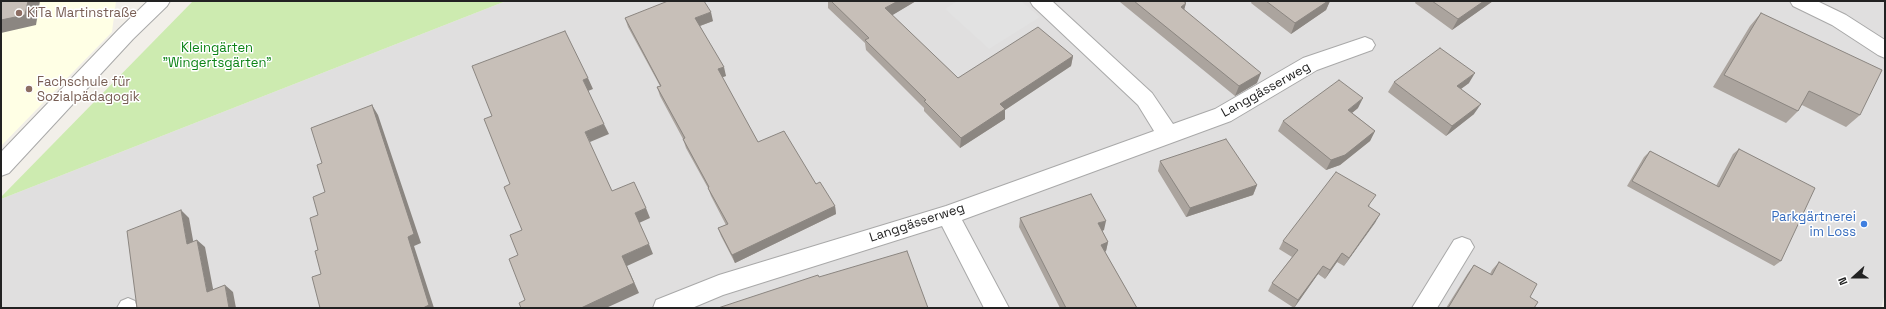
<!DOCTYPE html>
<meta charset="utf-8">
<style>
body{margin:0}
#map{position:relative;width:1886px;height:309px;overflow:hidden;background:#f2efe9;font-family:"Space Grotesk",sans-serif}
canvas{display:block}
.frame{position:absolute;inset:0;border:2px solid #222;pointer-events:none}
.north{position:absolute;left:1834px;top:257px;width:40px;height:40px;-webkit-text-stroke:3px #fff;paint-order:stroke;rotate:249deg;font-size:11px;font-weight:700;line-height:16px;text-align:center;color:#222}
.north::after{content:'';display:block;margin:auto;width:14px;height:18px;background:#222;clip-path:polygon(50% 0,100% 100%,50% 72%,0 100%)}
</style>
<div id="map">
<canvas width="1886" height="309"></canvas>
<div class="frame"></div>
<div class="north">N</div>
</div>
<script>
const context = document.querySelector('canvas').getContext('2d');
context.lineJoin = 'round';
function fill(path, color) { context.fillStyle = color; context.fill(path, 'evenodd'); }
const toPath = rows => new Path2D(rows.map(r => 'M' + r).join(''));
function stroke(path, color, width, dash) { context.strokeStyle = color; context.lineWidth = width; context.lineCap = dash ? 'butt' : 'round'; context.setLineDash(dash || []); context.stroke(path); }
function label(font, color, halo, rows, align = 'center') {
  context.font = font + ' "Space Grotesk",sans-serif'; context.lineWidth = 3; context.setLineDash([]); context.textBaseline = 'middle'; context.strokeStyle = halo; context.fillStyle = color; for (const [text, x, y, turn = 0] of rows) {
    context.save(); context.translate(x, y); context.rotate((+turn || 0) * Math.PI / 180); context.textAlign = isNaN(turn) ? turn : align; if (halo) context.strokeText(text, 0, 0); context.fillText(text, 0, 0); context.restore();
  }
}
fill(toPath([
 [506,1,1885,1,1885,293,1881,308,1,308,1,199]
]), '#e0dfdf');
fill(toPath([
 [1,1,116,1,112,32,1,146]
]), '#ffffe5');
fill(toPath([
 [193,1,506,1,1,199,1,197]
]), '#cdebb0');
fill(toPath([
 [957,1,1021,1,1040,17,989,49,945,9]
]), '#e2e2e2');
const service = toPath([
 [128,298,135,301,137,308,117,308,121,301,128,298]
]);
const minor = toPath([
 [148,1,170,1,167,6,133,39,9,173,1,176,1,152,119,29,148,1],
 [1030,1,1052,1,1152,93,1173,124,1215,109,1303,58,1365,37,1372,40,1375,45,1372,50,1317,70,1231,121,962,220,1009,308,984,308,942,226,723,295,692,308,653,308,656,300,719,275,946,206,1154,131,1138,105,1033,6,1030,1],
 [1790,1,1817,1,1846,15,1885,40,1885,58,1878,55,1832,25,1793,6,1790,1],
 [1462,237,1470,240,1474,247,1437,308,1412,308,1454,240,1462,237]
]);
stroke(service, '#a9a9a9', 2);
stroke(minor, '#a9a9a9', 2);
fill(service, '#fff');
fill(minor, '#fff');
fill(toPath([
 [828,1,916,1,892,15,958,78,1073,56,1071,66,1005,110,1005,119,960,148,924,111,924,108,866,50,865,43,828,8],
 [1120,1,1183,1,1186,3,1184,9,1257,83,1235,96,1120,2],
 [1252,1,1330,1,1326,10,1291,34,1251,3],
 [1416,1,1493,1,1452,30,1415,3],
 [1761,13,1860,115,1846,127,1802,105,1798,111,1786,123,1713,87,1750,26],
 [625,18,713,21,700,26,726,76,722,77,758,142,816,184,835,206,836,214,735,263,721,236,718,228,726,225,711,196,708,188,686,148,683,139,660,96,657,87,660,86,628,27],
 [1394,82,1469,83,1461,89,1474,114,1446,136,1388,92],
 [1358,108,1352,113,1375,131,1370,141,1340,165,1326,170,1278,131,1283,121],
 [1739,149,1781,261,1774,266,1627,186,1644,157,1650,151,1716,186,1733,154],
 [1160,161,1257,185,1253,195,1186,217,1158,171],
 [1370,204,1369,207,1380,214,1344,266,1337,262,1325,279,1318,274,1294,308,1268,291,1272,283,1292,257,1279,249,1283,241],
 [1020,218,1104,230,1102,231,1108,242,1106,251,1105,252,1137,308,1060,308,1019,227],
 [1499,262,1530,297,1534,308,1446,308,1468,273,1474,265,1490,274,1492,270]
]), '#aba49e');
fill(toPath([
 [28,1,40,1,36,25,1,33,1,20],
 [898,1,916,1,886,19,885,8],
 [1328,1,1330,1,1326,10,1291,34,1295,23],
 [1484,1,1493,1,1452,30,1458,19],
 [1186,3,1183,14,1181,7],
 [711,12,713,21,697,27,695,18],
 [1073,56,1071,66,1005,110,1005,119,960,148,961,138,1000,104],
 [724,67,726,76,720,78,718,69],
 [1261,73,1257,83,1235,96,1239,86],
 [1475,73,1469,83,1451,96,1457,86],
 [588,78,593,89,588,91,583,80],
 [1363,98,1358,108,1343,120,1348,110],
 [1481,104,1474,114,1446,136,1452,126],
 [372,105,378,115,421,243,414,246,434,308,423,308],
 [604,124,609,134,590,142,585,132],
 [1375,131,1370,141,1340,165,1326,170,1331,160],
 [1257,185,1253,195,1186,217,1190,208],
 [835,206,836,214,735,263,732,255],
 [646,208,650,218,639,223,635,213],
 [181,210,189,218,195,251,187,244],
 [1380,214,1375,223,1344,266,1349,258],
 [1106,221,1104,230,1096,233,1098,223],
 [197,240,205,247,215,299,207,292],
 [1108,242,1106,251,1099,254,1101,245],
 [649,244,653,254,627,266,639,293,606,308,581,308,622,256],
 [1342,253,1337,262,1325,279,1330,270],
 [1323,266,1318,274,1294,308,1298,300],
 [225,285,233,292,236,308,229,308]
]), '#8b8681');
const building = toPath([
 [1,1,28,1,25,15,1,20,1,1],
 [668,1,704,1,711,12,695,18,724,67,718,69,758,142,784,131,816,184,820,182,835,206,732,255,718,228,728,224,708,188,709,187,683,139,685,138,657,87,661,86,625,18,668,1],
 [831,1,898,1,885,8,958,78,1038,27,1073,56,1000,104,1005,109,961,138,924,101,926,100,865,40,869,38,831,1],
 [1134,1,1183,1,1186,3,1181,7,1261,73,1239,86,1134,1],
 [1266,1,1328,1,1295,23,1266,1],
 [1432,1,1484,1,1458,19,1432,1],
 [1761,13,1882,70,1860,115,1809,91,1798,111,1724,75,1761,13],
 [565,31,588,78,583,80,604,124,585,132,612,191,634,182,646,208,635,213,649,244,622,256,634,283,581,308,521,308,519,303,525,300,509,259,518,255,510,235,522,230,504,187,510,184,484,119,492,116,472,66,565,31],
 [1440,48,1475,73,1457,86,1481,104,1452,126,1394,82,1440,48],
 [1339,80,1363,98,1348,110,1375,131,1345,155,1331,160,1283,121,1339,80],
 [372,105,414,234,408,237,429,305,423,308,320,308,312,277,321,274,315,251,318,250,310,218,318,215,313,197,325,192,317,165,322,163,311,128,372,105],
 [1226,139,1257,185,1190,208,1160,161,1226,139],
 [1739,149,1815,188,1781,261,1632,181,1650,151,1719,187,1739,149],
 [1336,172,1376,195,1368,206,1380,214,1349,258,1342,253,1330,270,1323,266,1298,300,1272,283,1298,250,1283,241,1336,172],
 [1091,194,1106,221,1098,223,1108,242,1101,245,1137,308,1066,308,1020,218,1091,194],
 [181,210,187,244,197,240,207,292,225,285,229,308,137,308,127,231,181,210],
 [907,251,928,308,718,308,818,275,819,277,907,251],
 [1499,262,1537,284,1530,297,1538,302,1534,308,1448,308,1474,265,1492,275,1499,262]
]);
fill(building, '#c7bfb8');
stroke(building, '#8b8681', 1);
for (const [x, y, r, color] of [
 [19,13,4,"#8d6e63"],
 [29,89,4,"#8d6e63"],
 [1864,224,4,"#3f7fe0"]
]) { const dot = new Path2D(); dot.arc(x, y, r, 0, 2 * Math.PI); context.fillStyle = color; context.fill(dot); stroke(dot, '#fff', 1.5); }
label('13px', '#785e54', '#fff', [
 ["KiTa Martinstraße",27,13],
 ["Fachschule für",37,82],
 ["Sozialpädagogik",37,97]
], 'left');
label('13px', '#0c8416', '#fff', [
 ["Kleingärten",217,48],
 ["\"Wingertsgärten\"",217,63]
]);
label('13px', '#222', '#fff', [
 ["Langgässerweg",1266,90,-29],
 ["Langgässerweg",917,223,-18]
]);
label('13px', '#366cbe', '#fff', [
 ["Parkgärtnerei",1856,217],
 ["im Loss",1856,232]
], 'right');
</script>
